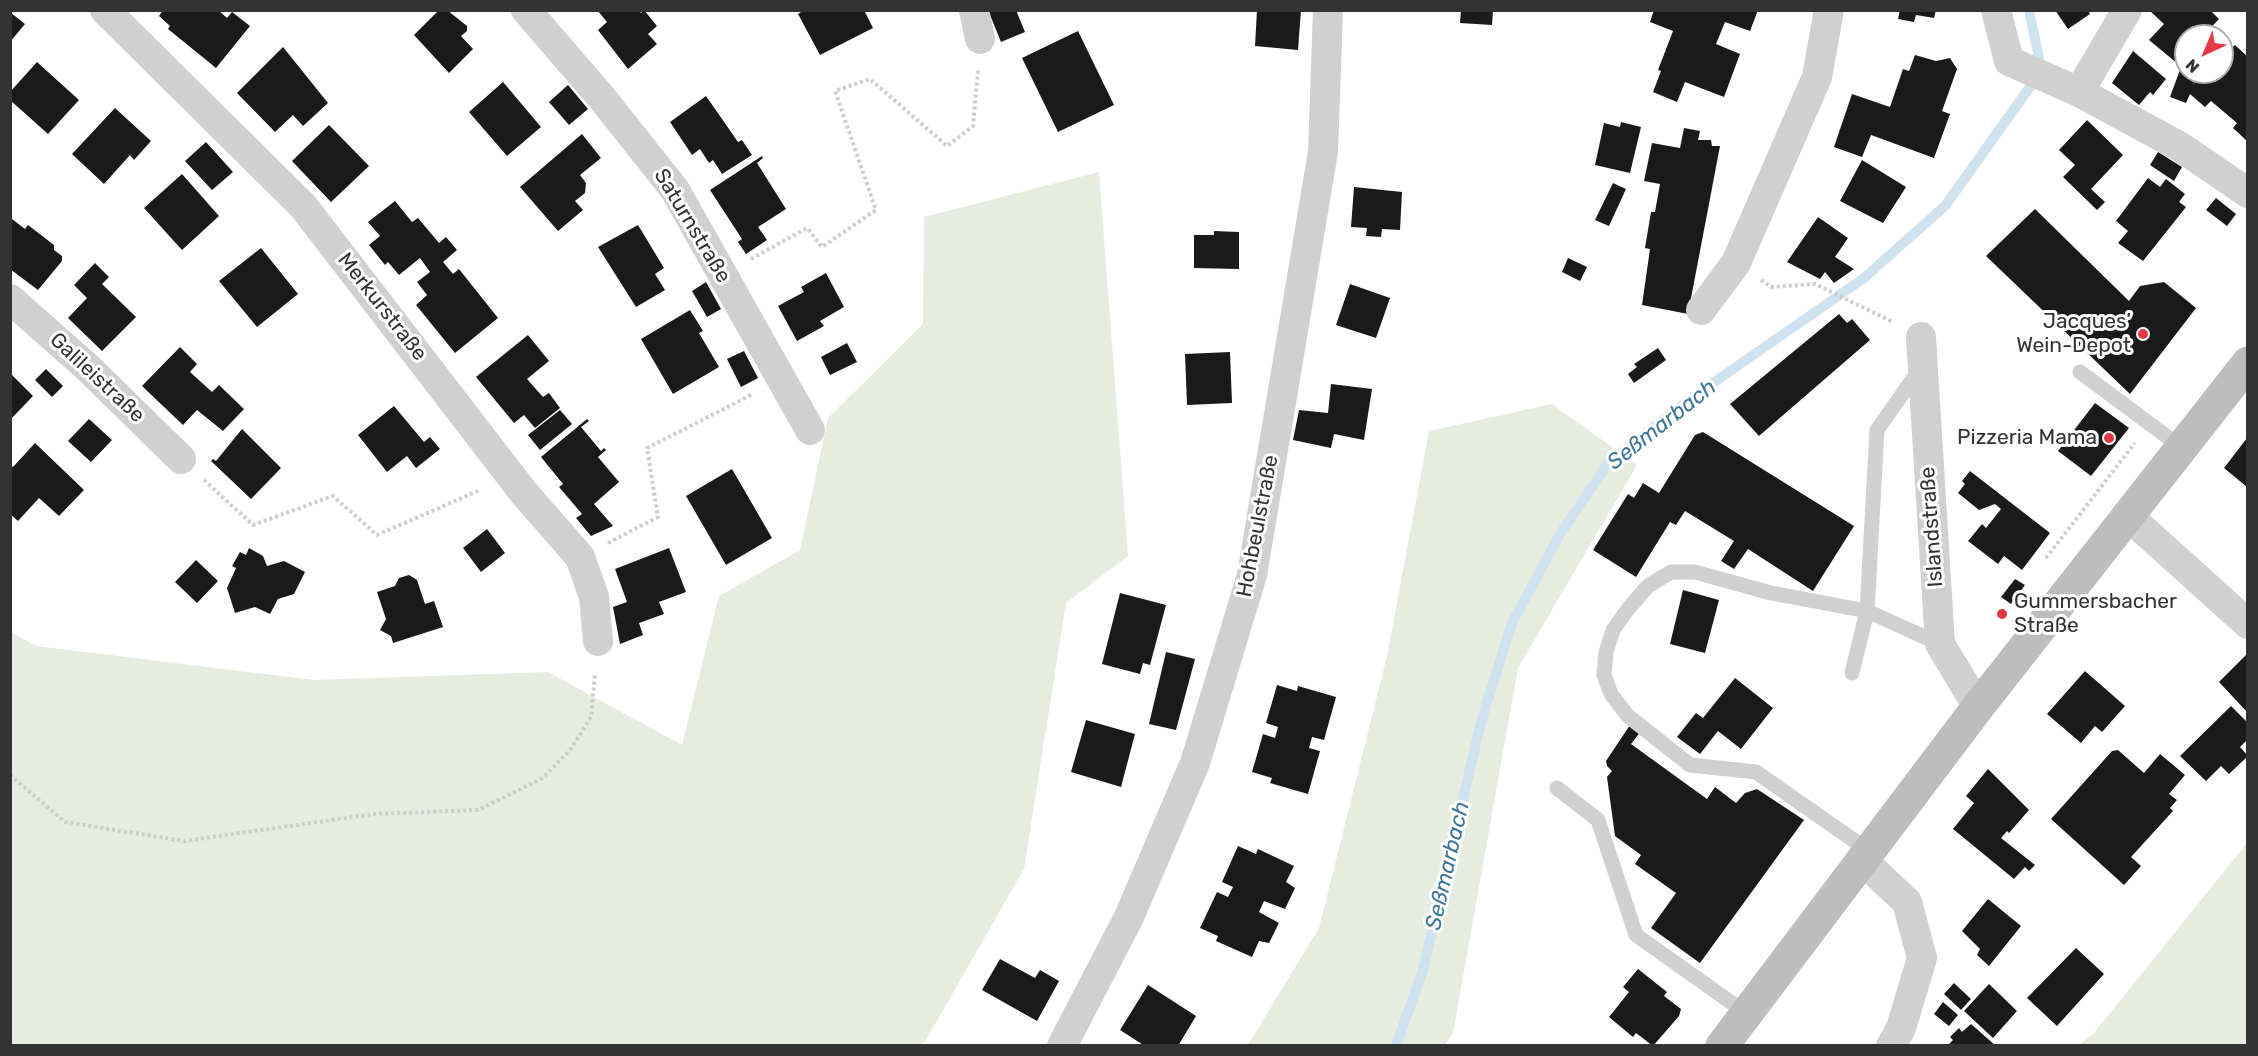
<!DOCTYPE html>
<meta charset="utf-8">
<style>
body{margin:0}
#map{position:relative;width:2258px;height:1056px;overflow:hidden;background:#fff;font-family:Rubik,sans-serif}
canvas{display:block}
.frame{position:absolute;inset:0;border:12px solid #333;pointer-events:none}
.north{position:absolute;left:2174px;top:24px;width:60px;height:60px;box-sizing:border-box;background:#fff;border:2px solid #adadad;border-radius:50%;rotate:224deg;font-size:16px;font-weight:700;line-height:24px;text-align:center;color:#333}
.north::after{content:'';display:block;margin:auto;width:21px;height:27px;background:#e63946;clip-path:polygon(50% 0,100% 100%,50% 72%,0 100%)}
</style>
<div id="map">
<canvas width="2258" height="1056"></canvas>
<div class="frame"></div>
<div class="north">N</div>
</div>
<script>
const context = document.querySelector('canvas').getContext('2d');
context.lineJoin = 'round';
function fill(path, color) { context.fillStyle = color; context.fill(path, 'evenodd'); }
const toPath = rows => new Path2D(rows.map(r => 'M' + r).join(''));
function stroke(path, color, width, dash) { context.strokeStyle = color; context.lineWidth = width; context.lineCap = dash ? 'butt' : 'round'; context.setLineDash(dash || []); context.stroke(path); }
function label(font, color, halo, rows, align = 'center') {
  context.font = font + ' Rubik,sans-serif'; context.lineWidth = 6; context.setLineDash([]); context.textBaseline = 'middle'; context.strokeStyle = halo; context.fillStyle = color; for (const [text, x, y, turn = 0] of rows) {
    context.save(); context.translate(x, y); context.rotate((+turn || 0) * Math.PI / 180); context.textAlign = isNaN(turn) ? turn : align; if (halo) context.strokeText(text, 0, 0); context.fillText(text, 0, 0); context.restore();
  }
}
fill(toPath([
 [1099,172,1128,556,1066,603,1024,869,923,1045,11,1045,11,632,36,646,314,680,548,672,682,745,719,596,800,550,828,418,923,324,924,217],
 [1552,404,1637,465,1518,668,1453,1033,1445,1045,1248,1045,1319,928,1387,656,1429,431],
 [2247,843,2247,1045,2079,1045,2093,1034]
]), '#e6ecdf');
stroke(toPath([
 [1396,1046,1423,970,1481,722,1512,623,1560,534,1609,462,1690,399,1864,278,1945,206,2032,84,2039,58,2029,10]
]), '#cfe2ee', 10);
fill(toPath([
 [163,10,218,10,227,18,232,12,250,26,216,68,168,29,170,26,159,16],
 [439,10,447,10,467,26,467,31,461,36,473,49,449,73,414,35],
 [597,10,639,10,641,13,644,10,657,26,648,34,657,44,628,69,598,30,607,22],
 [804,10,864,10,873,28,820,55,798,14],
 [988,10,1016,10,1025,32,1001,42],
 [1257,10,1301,10,1298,50,1255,46],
 [1461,10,1493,10,1492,25,1460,23],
 [1654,10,1758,10,1750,31,1725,22,1716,44,1740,54,1724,97,1685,82,1677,102,1653,92,1661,71,1658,70,1673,31,1650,22],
 [1900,10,1936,10,1934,18,1916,15,1914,22,1898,19],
 [2055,10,2088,10,2090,14,2068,29],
 [2149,10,2210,10,2219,19,2203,36,2186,36,2186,55,2178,64,2149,40,2164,24],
 [10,12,25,24,10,42],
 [1078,31,1114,105,1058,132,1022,58],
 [2235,45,2247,56,2247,141,2233,128,2237,123,2211,101,2205,107,2190,94,2186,103,2170,97,2181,67,2186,66,2186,72,2199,72,2193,87,2200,72,2222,72,2222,57],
 [283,47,328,103,303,126,293,115,275,132,237,93],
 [2133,51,2166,79,2153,95,2150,92,2139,105,2112,83],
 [1915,55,1936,61,1950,58,1957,69,1942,111,1950,114,1934,158,1871,135,1862,157,1834,147,1852,94,1890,107,1903,69,1909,71],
 [37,62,79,100,48,134,10,100,10,92],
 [503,82,541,127,507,156,469,112],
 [568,85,588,109,569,125,549,102],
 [706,96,738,142,742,140,752,155,722,174,713,160,709,163,700,149,692,155,670,122],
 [115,108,151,141,134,160,130,155,104,184,72,154],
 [2087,120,2123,155,2091,189,2105,202,2097,210,2063,177,2075,165,2059,150],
 [1621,122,1641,127,1630,173,1595,165,1604,123,1620,127],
 [329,125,369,166,331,202,292,161],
 [1684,128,1700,131,1698,140,1711,140,1712,146,1720,146,1688,314,1642,305,1650,249,1645,248,1651,212,1655,212,1660,184,1644,181,1652,143,1680,148],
 [582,134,601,158,580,175,586,183,585,193,575,201,583,210,558,231,520,187],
 [206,142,233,172,212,190,185,161],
 [2158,152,2182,167,2174,181,2150,165],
 [762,156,763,158,757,163,786,209,758,227,767,240,746,254,738,242,742,239,710,190],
 [1862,160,1906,187,1883,223,1840,201],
 [182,174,219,216,182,250,144,208],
 [2148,178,2160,187,2166,179,2185,194,2179,202,2186,207,2143,261,2118,243,2128,231,2116,221],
 [1613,183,1626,189,1609,226,1595,220],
 [1354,187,1402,192,1400,230,1382,229,1381,237,1366,236,1367,228,1351,227],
 [2216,198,2236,214,2227,226,2206,210],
 [395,201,412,222,418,218,439,243,446,237,457,250,443,262,453,274,459,269,498,318,455,353,416,305,427,295,417,282,430,272,420,258,399,275,388,262,385,265,369,245,380,236,368,222],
 [2035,209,2129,301,2140,286,2164,282,2196,308,2130,394,1986,256],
 [1818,217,1848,238,1835,257,1854,269,1834,283,1825,272,1820,279,1787,262],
 [12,219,25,229,28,225,54,245,54,250,62,256,62,261,38,290,10,269],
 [638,225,664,268,655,274,665,290,636,307,598,247],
 [1214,231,1239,232,1239,269,1194,268,1194,235,1214,235],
 [261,248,298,294,257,327,219,281],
 [1568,258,1587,267,1580,281,1562,272],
 [95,263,109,277,102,284,136,317,102,351,68,318,87,298,74,285],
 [826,273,844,307,820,321,824,326,797,341,778,306,804,292,801,287],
 [706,282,721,309,707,317,692,291],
 [1350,284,1390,298,1376,338,1336,325],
 [690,310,703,331,699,333,719,367,673,394,641,339],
 [1839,314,1847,323,1852,319,1870,340,1759,436,1730,404],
 [528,335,549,361,527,379,543,397,549,393,560,408,535,428,524,415,514,423,476,377],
 [847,343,857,362,830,375,821,357],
 [180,347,197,364,190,372,212,392,219,385,244,409,223,431,197,410,183,425,142,386],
 [1658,348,1666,360,1634,383,1628,374,1637,367,1634,364],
 [744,351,758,378,741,387,727,359],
 [1230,352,1232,403,1187,405,1185,354],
 [46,369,63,386,52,397,35,380],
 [10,373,33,396,10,420],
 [1331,384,1372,389,1364,440,1334,434,1331,448,1293,440,1299,410,1328,413],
 [2095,403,2129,428,2091,476,2058,451],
 [394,406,424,442,430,437,440,449,416,468,407,456,387,472,358,435],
 [560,410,572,424,540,450,528,435],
 [89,419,112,440,91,462,68,441],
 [587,419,589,421,581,427,601,451,604,448,606,450,598,457,619,482,594,504,613,526,591,536,576,518,582,514,559,487,563,484,541,457],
 [242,429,281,468,251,499,211,461,213,459,216,461],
 [1703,432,1854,526,1813,591,1748,549,1734,569,1721,561,1734,541,1685,511,1676,525,1670,522,1636,577,1593,550,1628,494,1634,498,1643,483,1659,493,1695,435],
 [2247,438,2247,487,2224,468],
 [35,443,84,490,59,516,39,498,18,521,10,514,10,465,13,467],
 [732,469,772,538,726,565,686,496],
 [1970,471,2050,533,2022,570,2004,556,1998,564,1968,541,1982,524,1986,528,2001,509,1995,504,1979,510,1958,493,1965,484,1962,481],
 [487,529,505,553,481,572,463,548],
 [249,548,263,556,267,566,284,561,305,572,294,594,278,599,270,614,255,607,235,613,227,588,236,568,232,566,240,552,246,555],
 [669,548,686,592,659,602,664,614,639,623,643,635,620,644,613,607,627,602,615,569],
 [196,560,218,581,197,603,175,582],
 [409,575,417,580,425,604,434,601,443,627,393,643,391,636,380,630,386,619,377,592,395,586,399,578],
 [2015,579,2025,585,2011,604,2001,597],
 [1683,590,1719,600,1705,653,1670,644],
 [1120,593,1166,605,1150,665,1143,663,1140,674,1102,664],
 [1166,652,1195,659,1176,730,1149,724],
 [2247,654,2247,712,2219,682],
 [2085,671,2125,706,2102,732,2095,726,2081,743,2047,714],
 [1735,678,1773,708,1741,749,1718,731,1700,754,1677,737,1696,713,1703,718],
 [1277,685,1297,691,1298,686,1336,697,1324,740,1312,737,1309,748,1320,751,1308,794,1270,783,1272,778,1252,772,1263,734,1275,738,1278,727,1266,723],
 [2231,706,2247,722,2247,740,2240,747,2248,756,2229,774,2221,766,2206,781,2180,756],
 [1086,720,1135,734,1121,787,1071,772],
 [1630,725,1641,731,1631,744,1707,799,1715,787,1736,803,1745,793,1757,789,1804,820,1700,963,1651,928,1676,893,1635,864,1641,855,1615,836,1607,777,1612,771,1607,766,1606,761],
 [2118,750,2144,773,2160,754,2185,775,2169,794,2177,800,2170,808,2173,811,2131,857,2141,866,2124,885,2051,819,2112,751],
 [1988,769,2029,810,2009,833,2007,831,2001,838,2035,865,2029,871,2025,867,2014,879,1953,829,1974,803,1966,796],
 [1238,846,1256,854,1258,849,1294,866,1286,882,1295,888,1285,909,1264,901,1259,912,1279,923,1269,943,1259,941,1252,957,1216,941,1218,936,1200,928,1217,892,1228,897,1233,887,1222,882],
 [1988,899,2021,926,1989,966,1977,955,1980,949,1962,931],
 [2076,948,2104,974,2057,1026,2027,998],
 [1000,959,1035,978,1040,970,1059,981,1037,1021,982,990],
 [1638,969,1667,992,1664,996,1681,1009,1679,1016,1653,1046,1636,1033,1633,1037,1609,1017,1629,992,1623,987],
 [1954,983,1971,999,1961,1010,1944,994],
 [1989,984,2017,1011,1993,1038,1964,1011],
 [1148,985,1196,1016,1178,1046,1145,1046,1120,1030],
 [1943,1002,1958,1015,1949,1026,1934,1014],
 [1971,1024,1996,1046,1947,1046,1953,1040,1950,1037,1959,1028,1962,1032]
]), '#1a1a1a');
stroke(toPath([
 [751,259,807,228,822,247,876,210,835,91,870,79,947,146,973,126,978,70],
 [1761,280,1771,287,1815,284,1893,322],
 [204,480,253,525,333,496,377,535,480,490],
 [608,543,658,517,647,448,753,394],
 [2046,558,2135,443],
 [10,775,65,822,184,841,374,814,478,810,543,778,571,749,591,717,595,673]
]), '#cdcdcd', 4, [3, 3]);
stroke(toPath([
 [2080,372,2181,447],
 [1852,673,1867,611,1877,430,1920,369],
 [1557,788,1598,820,1636,935,1746,1013],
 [1869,851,1756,772,1690,765,1628,716,1611,694,1604,675,1606,652,1613,630,1628,609,1648,586,1671,572,1695,572,1771,593,1867,611,1940,644]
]), '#d0d0d0', 15);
stroke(toPath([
 [105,10,303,206,524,493,580,557,594,597,598,641],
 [526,10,602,98,675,190,810,430],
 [974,10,980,39],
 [1996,10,2009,61,2079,92,2179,146,2248,193],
 [2079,92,2127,10],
 [10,299,86,366,181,459],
 [1701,310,1736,263,1817,77,1829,10],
 [1921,337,1940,644,1978,707],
 [2127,515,2248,624],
 [1862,860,1907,902,1922,958,1901,1028,1891,1046],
 [1062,1046,1129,917,1195,763,1252,575,1323,152,1328,10]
]), '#d0d0d0', 30);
stroke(toPath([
 [1722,1046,1978,707,2248,363]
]), '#bdbdbd', 33);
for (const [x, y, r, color] of [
 [2143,334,6,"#e63946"],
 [2109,438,6,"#e63946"],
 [2002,614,6,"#e63946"]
]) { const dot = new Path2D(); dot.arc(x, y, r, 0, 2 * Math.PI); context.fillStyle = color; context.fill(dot); stroke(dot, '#fff', 2); }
label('21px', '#333', '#fff', [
 ["Saturnstraße",692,226,59],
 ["Merkurstraße",382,307,52],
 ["Galileistraße",97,378,43],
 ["Hohbeulstraße",1258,526,-79],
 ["Islandstraße",1932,527,-94]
]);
label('21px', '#333', '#fff', [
 ["Jacques’",2131,322],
 ["Wein-Depot",2131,346],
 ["Pizzeria Mama",2097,438],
 ["Gummersbacher",2014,602,"left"],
 ["Straße",2014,626,"left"]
], 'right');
label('italic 22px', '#3f7597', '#fff', [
 ["Seßmarbach",1662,425,-38],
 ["Seßmarbach",1448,866,-77]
]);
</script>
